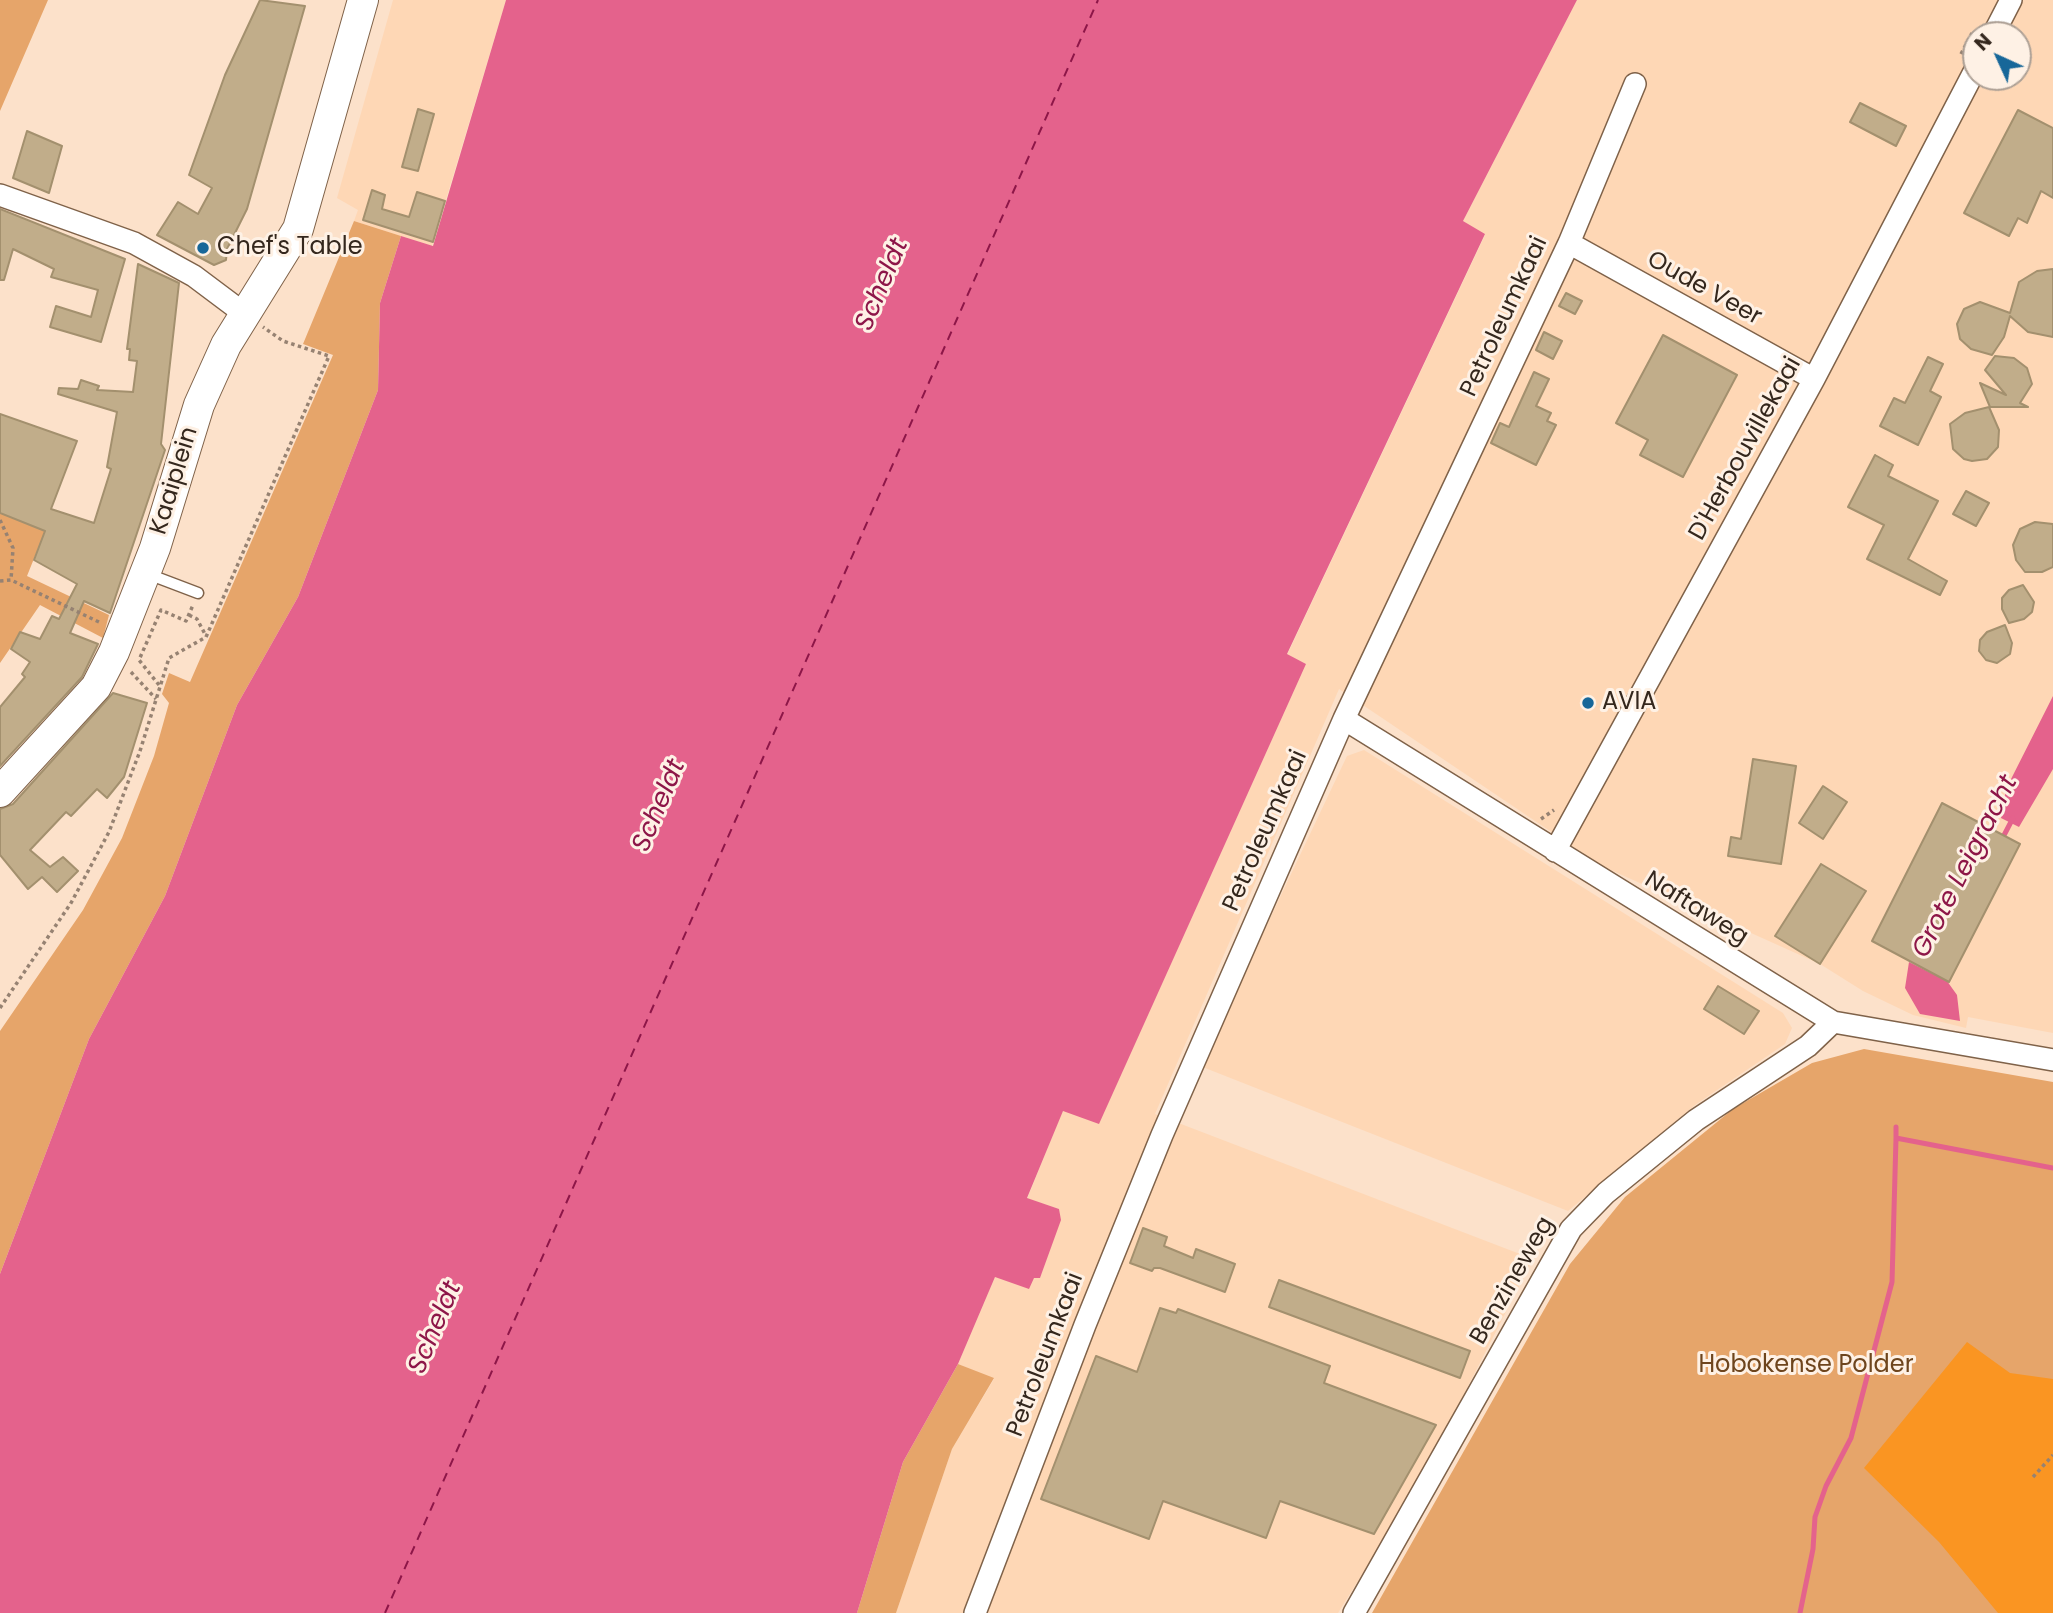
<!DOCTYPE html>
<style>
body{margin:0}
#map{position:relative;width:2053px;height:1613px;overflow:hidden;background:#fce1ca;font-family:Poppins,sans-serif}
canvas{display:block}
.north{position:absolute;left:1962px;top:21px;width:70px;height:70px;box-sizing:border-box;background:#fef1e5;border:2px solid #ada095;border-radius:50%;rotate:315deg;font-size:19px;font-weight:700;line-height:28px;text-align:center;color:#34271d}
.north::after{content:'';display:block;margin:auto;width:24px;height:32px;background:#176799;clip-path:polygon(50% 0,100% 100%,50% 72%,0 100%)}
</style>
<div id="map">
<canvas width="2053" height="1613"></canvas>
<div class="north">N</div>
</div>
<script>
const context = document.querySelector('canvas').getContext('2d');
context.lineJoin = 'round';
function fill(path, color) { context.fillStyle = color; context.fill(path, 'evenodd'); }
const toPath = rows => new Path2D(rows.map(r => 'M' + r).join(''));
function stroke(path, color, width, dash) { context.strokeStyle = color; context.lineWidth = width; context.lineCap = dash ? 'butt' : 'round'; context.setLineDash(dash || []); context.stroke(path); }
function label(font, color, halo, rows, align = 'center') {
  context.font = font + ' Poppins,sans-serif'; context.lineWidth = 6; context.setLineDash([]); context.textBaseline = 'middle'; context.strokeStyle = halo; context.fillStyle = color; for (const [text, x, y, turn = 0] of rows) {
    context.save(); context.translate(x, y); context.rotate((+turn || 0) * Math.PI / 180); context.textAlign = isNaN(turn) ? turn : align; if (halo) context.strokeText(text, 0, 0); context.fillText(text, 0, 0); context.restore();
  }
}
fill(toPath([
 [393,0,506,0,432,246,354,221,358,210,337,198],
 [1577,0,2053,0,2053,1033,1968,1017,1966,1028,1913,1015,1863,991,1820,964,1602,866,1339,689,1155,1114,1533,1259,1417,1486,1338,1613,896,1613,952,1449,994,1379,958,1364,995,1277,1040,1278,1060,1221,1059,1209,1027,1199,1063,1110,1099,1123,1306,664,1287,655,1485,235,1463,221],
 [1976,35,2018,35,2018,77,1976,77],
 [1364,750,1783,1013,1792,1028,1785,1044,1695,1105,1568,1211,1200,1066,1347,756]
]), '#fed7b5');
fill(toPath([
 [0,0,48,0,0,111],
 [354,221,401,236,380,303,378,390,298,597,237,705,165,896,89,1039,0,1274,0,1031,83,910,122,838,154,756,169,703,162,694,169,673,190,682,333,355,303,344],
 [0,513,45,531,27,576,109,615,103,638,40,605,0,663],
 [1864,1049,2053,1082,2053,1613,1372,1613,1570,1264,1625,1197,1733,1109,1812,1063],
 [958,1364,994,1378,952,1449,896,1613,857,1613,903,1462]
]), '#e6a56a');
fill(toPath([
 [1967,1342,2010,1373,2053,1379,2053,1613,1998,1613,1939,1542,1864,1468]
]), '#fa9522');
fill(toPath([
 [506,0,1577,0,1463,221,1485,234,1287,654,1306,664,1099,1124,1063,1111,1027,1198,1059,1209,1061,1220,1040,1278,1034,1278,1029,1289,995,1277,958,1364,903,1462,857,1613,0,1613,0,1274,89,1039,165,896,237,705,298,597,378,390,380,303,401,236,433,246],
 [2053,696,2053,769,2019,827,2001,818,2006,789],
 [1909,962,1947,981,1957,995,1960,1021,1920,1014,1905,988]
]), '#e4628c');
stroke(toPath([
 [2001,841,2013,818],
 [1896,1127,1896,1138,2053,1168],
 [1800,1613,1813,1549,1815,1517,1826,1486,1851,1438,1892,1282,1896,1138]
]), '#e4628c', 5);
stroke(toPath([
 [385,1613,1098,0]
]), '#8d1648', 2, [9, 7]);
const building = toPath([
 [260,0,305,6,247,209,227,249,226,260,214,265,157,235,178,202,198,214,212,188,189,175,225,75,260,0],
 [1860,103,1906,126,1896,146,1850,122,1860,103],
 [418,109,434,114,418,171,402,167,418,109],
 [2018,110,2053,128,2053,198,2041,191,2027,223,2018,218,2009,236,1964,213,2018,110],
 [27,131,62,146,49,193,13,178,27,131],
 [372,190,385,195,382,209,409,217,417,192,445,201,433,242,363,220,372,190],
 [0,209,125,259,101,342,50,327,56,306,91,317,98,290,51,277,54,269,13,249,4,280,0,280,0,209],
 [138,264,179,283,161,444,165,450,110,613,84,601,70,633,98,644,82,677,0,766,0,707,25,677,22,674,30,662,11,649,20,632,40,639,52,616,59,619,77,584,34,560,45,531,0,513,0,414,77,441,51,509,94,523,111,469,107,467,117,412,58,394,59,388,78,389,81,380,99,386,97,390,133,392,137,361,129,360,130,349,127,349,138,264],
 [2053,269,2053,337,2028,332,2010,316,2004,337,1992,355,1971,349,1960,339,1957,324,1964,309,1980,302,2010,313,2019,282,2037,271,2053,269],
 [1566,293,1582,301,1575,314,1559,306,1566,293],
 [1544,332,1562,341,1553,359,1536,350,1544,332],
 [1663,335,1737,375,1683,477,1640,455,1648,440,1616,423,1663,335],
 [1995,356,2014,358,2027,368,2032,384,2020,403,2028,407,1990,407,1980,383,2006,395,1985,370,1995,356],
 [1928,357,1943,364,1930,391,1941,397,1918,445,1880,426,1894,398,1905,403,1928,357],
 [1534,372,1549,379,1536,406,1551,413,1547,421,1556,425,1536,465,1491,443,1500,423,1509,427,1534,372],
 [1989,407,1999,430,1998,447,1987,459,1972,461,1964,459,1953,449,1950,424,1965,413,1989,407],
 [1875,455,1893,465,1888,476,1938,501,1908,559,1947,581,1940,595,1867,559,1884,525,1848,507,1875,455],
 [1966,491,1989,503,1976,526,1953,514,1966,491],
 [2035,522,2053,524,2053,567,2042,572,2025,572,2016,560,2013,545,2020,529,2035,522],
 [2023,585,2034,602,2032,612,2024,619,2009,623,2002,609,2002,598,2009,590,2023,585],
 [2005,625,2012,643,2010,654,1997,663,1986,660,1979,651,1980,640,1987,632,2005,625],
 [113,693,147,703,124,777,107,798,97,789,71,816,66,812,30,850,50,867,63,857,78,871,57,892,42,877,28,889,0,855,0,809,13,804,113,693],
 [1753,759,1796,766,1781,864,1728,856,1731,837,1741,839,1753,759],
 [1823,786,1847,802,1823,839,1799,823,1823,786],
 [1942,803,2020,844,1949,982,1872,941,1942,803],
 [1821,864,1866,891,1820,964,1775,936,1821,864],
 [1718,986,1759,1011,1744,1034,1704,1009,1718,986],
 [1143,1228,1167,1237,1164,1246,1193,1258,1196,1249,1235,1264,1225,1292,1160,1268,1154,1268,1152,1271,1130,1263,1143,1228],
 [1279,1280,1470,1351,1460,1378,1269,1307,1279,1280],
 [1160,1308,1176,1313,1178,1309,1330,1366,1324,1383,1436,1425,1374,1534,1280,1501,1266,1538,1163,1501,1149,1539,1041,1499,1096,1356,1137,1372,1160,1308]
]);
fill(building, '#c1ad8a');
stroke(building, '#a3906e', 2);
const lane = toPath([
 [148,574,198,593]
]);
const street = toPath([
 [1993,35,2011,0],
 [0,195,134,243,194,276,246,315],
 [1569,243,1814,379],
 [1344,719,1833,1022,2053,1060],
 [1555,851,1814,379,1976,68],
 [975,1613,1085,1325,1162,1135,1344,719,1569,243,1635,84],
 [1354,1613,1571,1229,1606,1193,1696,1120,1808,1046,1833,1022]
]);
const secondary = toPath([
 [0,792,96,687,114,652,155,548,199,405,226,345,298,229,363,0]
]);
stroke(lane, '#7f6249', 13);
stroke(street, '#7f6249', 24);
stroke(secondary, '#7f6249', 32);
stroke(toPath([
 [1961,54,1972,33],
 [0,520,13,548,11,580],
 [0,581,11,580,101,623],
 [189,615,197,619,206,636],
 [131,672,156,699],
 [159,685,139,660,161,610,186,621,193,605],
 [1541,819,1554,810],
 [0,1008,71,903,109,832,140,751,169,658,206,637,329,356,283,341,263,327],
 [2033,1477,2053,1455]
]), '#968272', 3.5, [3.5, 3.5]);
stroke(lane, '#fff', 10);
stroke(street, '#fff', 21);
stroke(secondary, '#fff', 30);
for (const [x, y, r, color] of [
 [203,248,7,"#176799"],
 [1588,703,7,"#176799"]
]) { const dot = new Path2D(); dot.arc(x, y, r, 0, 2 * Math.PI); context.fillStyle = color; context.fill(dot); stroke(dot, '#fef1e5', 2.5); }
label('24px', '#34271d', '#fef1e5', [
 ["Chef's Table",217,248],
 ["AVIA",1602,703]
], 'left');
label('24px', '#34271d', '#fef1e5', [
 ["Oude Veer",1704,289,29],
 ["Petroleumkaai",1505,317,-65],
 ["D'Herbouvillekaai",1746,449,-61],
 ["Kaaiplein",175,481,-73],
 ["Petroleumkaai",1266,831,-66],
 ["Naftaweg",1696,909,32],
 ["Benzineweg",1513,1281,-60],
 ["Petroleumkaai",1046,1355,-69]
]);
label('24px', '#6e451d', '#fef1e5', [
 ["Hobokense Polder",1806,1366]
]);
label('italic 26px', '#8d1648', '#fef1e5', [
 ["Scheldt",883,285,-67],
 ["Scheldt",660,806,-67],
 ["Grote Leigracht",1966,867,-63],
 ["Scheldt",436,1328,-67]
]);
</script>
